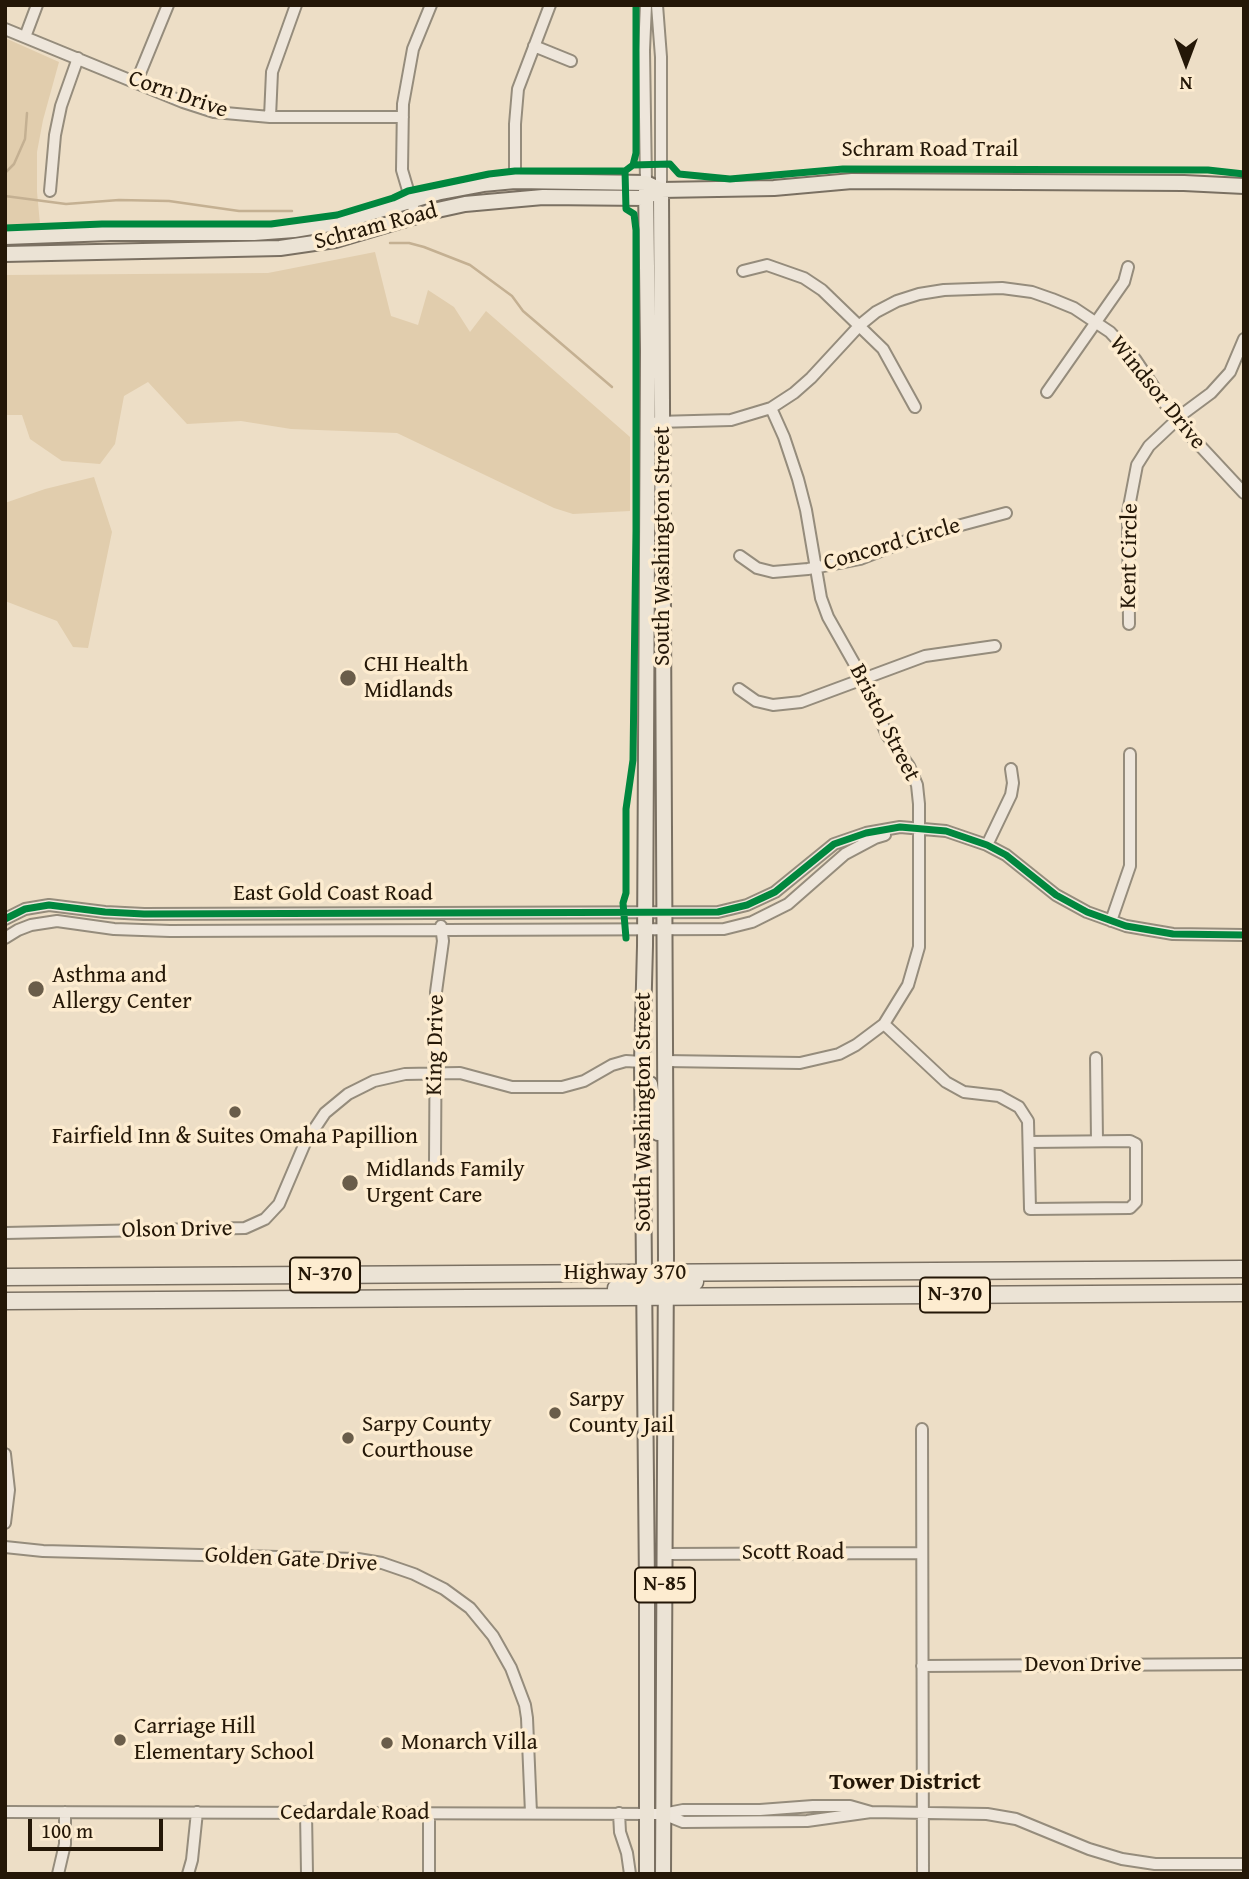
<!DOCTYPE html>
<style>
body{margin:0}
#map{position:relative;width:1249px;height:1879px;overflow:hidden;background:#eddec6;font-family:"Gentium Book Plus",serif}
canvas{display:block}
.frame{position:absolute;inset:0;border:7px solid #241707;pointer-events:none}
.north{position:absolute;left:1151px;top:28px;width:70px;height:70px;-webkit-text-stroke:5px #fdecd0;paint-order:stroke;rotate:180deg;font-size:19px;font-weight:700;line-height:28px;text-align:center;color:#241707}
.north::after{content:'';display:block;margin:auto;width:24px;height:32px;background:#241707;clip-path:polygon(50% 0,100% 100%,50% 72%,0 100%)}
.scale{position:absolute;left:28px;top:1819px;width:135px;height:32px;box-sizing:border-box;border:4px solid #241707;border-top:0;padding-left:9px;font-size:21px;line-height:24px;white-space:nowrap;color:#241707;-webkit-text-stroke:5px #fdecd0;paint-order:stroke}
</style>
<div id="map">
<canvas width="1249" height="1879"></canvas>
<div class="frame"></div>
<div class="north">N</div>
<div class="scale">100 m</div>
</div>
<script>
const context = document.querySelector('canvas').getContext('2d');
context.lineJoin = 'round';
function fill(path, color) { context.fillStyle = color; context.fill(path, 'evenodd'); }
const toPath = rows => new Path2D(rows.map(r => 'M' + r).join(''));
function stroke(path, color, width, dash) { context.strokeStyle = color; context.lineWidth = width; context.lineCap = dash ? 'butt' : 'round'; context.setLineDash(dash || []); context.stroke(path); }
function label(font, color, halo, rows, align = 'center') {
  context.font = font + ' "Gentium Book Plus",serif'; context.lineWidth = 7; context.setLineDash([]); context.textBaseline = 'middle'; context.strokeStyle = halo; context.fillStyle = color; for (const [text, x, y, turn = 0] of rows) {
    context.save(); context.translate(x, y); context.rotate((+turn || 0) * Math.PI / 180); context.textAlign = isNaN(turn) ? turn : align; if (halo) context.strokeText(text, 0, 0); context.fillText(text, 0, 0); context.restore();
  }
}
fill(toPath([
 [5,38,59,62,43,120,37,152,37,192,40,224,5,226],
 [375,252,391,316,418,325,428,290,454,307,470,332,486,311,630,437,630,511,573,514,554,508,397,433,291,429,241,421,187,424,148,382,124,396,115,444,100,464,62,461,30,439,22,415,5,415,5,275,268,273],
 [94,477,112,532,88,648,73,647,57,621,5,601,5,503,45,489]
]), '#e1cdad');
stroke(toPath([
 [5,173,14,164,25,139,27,113],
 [5,196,66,204,119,200,169,201,239,211,292,211],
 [390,243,409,243,424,247,470,265,512,296,523,311,612,387]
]), '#c4b092', 2.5);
const minor = toPath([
 [657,5,661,57,661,190],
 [5,29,183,102,214,112,270,117,403,117],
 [25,37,37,5],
 [534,46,571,61],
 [136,83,168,5],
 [270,117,272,72,296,5],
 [515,181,515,124,518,89,550,5],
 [646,183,644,50,646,5],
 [50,191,55,135,61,106,78,58],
 [413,207,402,170,403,104,413,49,431,5],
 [743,271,767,265,804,278,822,290,883,349,915,407],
 [1047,392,1124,282,1128,267],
 [657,422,731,420,771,408,794,393,811,378,860,325,876,312,897,301,919,294,944,290,1002,288,1032,292,1052,299,1074,308,1110,332,1135,359,1176,420,1244,493],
 [740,556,757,568,773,572,808,569,860,559,916,537,1006,513],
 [1129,624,1128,512,1137,465,1149,446,1184,413,1211,393,1230,372,1244,339],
 [739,689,756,701,773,705,801,702,925,656,995,646],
 [987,845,1011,795,1013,783,1011,769],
 [5,919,25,909,49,905,105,912,144,914,718,912,747,905,775,892,834,844,866,833,900,827,946,831,987,845,1006,855,1056,895,1087,912,1126,926,1173,934,1244,935],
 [1111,921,1130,866,1130,754],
 [5,938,18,930,31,925,57,921,114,929,170,931,724,929,752,922,788,904,845,854,875,838,885,835],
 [884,1024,946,1082,964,1092,999,1096,1019,1107,1028,1121,1030,1209,1130,1208,1136,1202,1136,1144,1130,1141,1029,1142],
 [1096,1058,1097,1141],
 [665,1061,800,1063,839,1054,856,1045,884,1024,908,985,919,947,919,804,917,785,909,766,887,735,863,679,828,617,821,598,806,510,798,479,784,437,771,408],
 [435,1161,436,992,443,941,441,926],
 [5,1233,245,1228,265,1219,279,1204,305,1143,325,1113,348,1094,374,1081,405,1074,460,1073,512,1087,562,1087,584,1081,612,1065,626,1061,642,1062],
 [922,1429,923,1874],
 [5,1454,9,1490,5,1523],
 [5,1547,43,1551,358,1559,382,1563,414,1574,444,1589,470,1608,493,1636,511,1668,525,1705,527,1718,531,1813],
 [665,1554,921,1553],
 [922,1666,1244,1664],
 [5,1812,663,1814,683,1810,760,1810,813,1806,850,1806,871,1812,807,1821,683,1822,663,1814],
 [306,1812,307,1874],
 [871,1812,987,1814,1016,1819,1089,1849,1122,1859,1155,1864,1244,1864],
 [619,1813,620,1832,627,1853,630,1874],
 [58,1874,65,1844,65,1812],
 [188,1874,192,1860,197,1812],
 [429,1874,429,1813]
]);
const major = toPath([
 [646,183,648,351,645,946,642,1062,647,1586,647,1874],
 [661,190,666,1255,663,1874],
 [5,237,110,233,254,233,294,230,336,223,440,192,483,184,515,181,646,183,661,190,774,188,852,181,1184,183,1244,186],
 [5,254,280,248,335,240,433,211,465,204,543,197,645,198,654,193],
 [650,1084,658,1133]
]);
const highway = toPath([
 [5,1277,1244,1269],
 [616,1288,634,1287,664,1274],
 [645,1289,695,1282],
 [5,1301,1244,1293]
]);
stroke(minor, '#958c7c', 14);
stroke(major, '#7a7062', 18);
stroke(highway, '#7a7062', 19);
stroke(minor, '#eee6db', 10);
stroke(major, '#ebe3d5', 14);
stroke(highway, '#ebe3d5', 16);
stroke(toPath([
 [633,165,636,153,636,5],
 [625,171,626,209,634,214,636,230,636,531,633,760,626,809,626,893,623,903,626,938],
 [625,171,633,165,670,164,679,174,730,179,843,169,1208,170,1244,174],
 [5,228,102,224,271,224,337,215,393,198,408,191,489,174,515,171,625,171],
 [5,919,25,909,49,905,105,912,144,914,718,912,747,905,775,892,834,844,866,833,900,827,946,831,987,845,1006,855,1056,895,1087,912,1126,926,1173,934,1244,935]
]), '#00873e', 7);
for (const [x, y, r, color] of [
 [348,678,9,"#6a5d4a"],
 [36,989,9,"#6a5d4a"],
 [235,1112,7,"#6a5d4a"],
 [350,1183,9,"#6a5d4a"],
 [555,1413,7,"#6a5d4a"],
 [348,1438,7,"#6a5d4a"],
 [120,1740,7,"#6a5d4a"],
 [387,1743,7,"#6a5d4a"]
]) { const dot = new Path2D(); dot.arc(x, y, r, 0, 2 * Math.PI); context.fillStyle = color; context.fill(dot); stroke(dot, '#fdecd0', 2.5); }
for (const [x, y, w] of [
 [325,1275,70],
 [955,1295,70],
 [665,1585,60]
]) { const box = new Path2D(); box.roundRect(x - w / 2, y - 17.5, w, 35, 5); context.fillStyle = '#fdecd0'; context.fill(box); stroke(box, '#241707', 2); }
label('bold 21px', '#241707', null, [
 ["N-370",325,1275],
 ["N-370",955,1295],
 ["N-85",665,1585]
]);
label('23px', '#241707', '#fdecd0', [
 ["Corn Drive",178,95,19],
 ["Schram Road Trail",930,150],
 ["Schram Road",376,227,-15],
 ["Windsor Drive",1157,393,51],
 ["Concord Circle",892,545,-16],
 ["South Washington Street",663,546,-90],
 ["Kent Circle",1130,556,-89],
 ["Bristol Street",884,723,63],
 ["East Gold Coast Road",333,894],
 ["King Drive",436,1045,-89],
 ["South Washington Street",644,1112,-90],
 ["Olson Drive",177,1230,-1],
 ["Highway 370",625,1273],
 ["Scott Road",793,1553],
 ["Golden Gate Drive",291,1560,3],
 ["Devon Drive",1083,1665],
 ["Cedardale Road",355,1813]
]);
label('23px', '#241707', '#fdecd0', [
 ["CHI Health",364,665],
 ["Midlands",364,691],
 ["Asthma and",52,976],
 ["Allergy Center",52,1002],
 ["Fairfield Inn & Suites Omaha Papillion",235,1137,"center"],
 ["Midlands Family",366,1170],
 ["Urgent Care",366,1196],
 ["Sarpy",569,1400],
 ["County Jail",569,1426],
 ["Sarpy County",362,1425],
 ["Courthouse",362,1451],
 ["Carriage Hill",134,1727],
 ["Elementary School",134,1753],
 ["Monarch Villa",401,1743]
], 'left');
label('bold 24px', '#241707', '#fdecd0', [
 ["Tower District",905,1783]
]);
</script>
